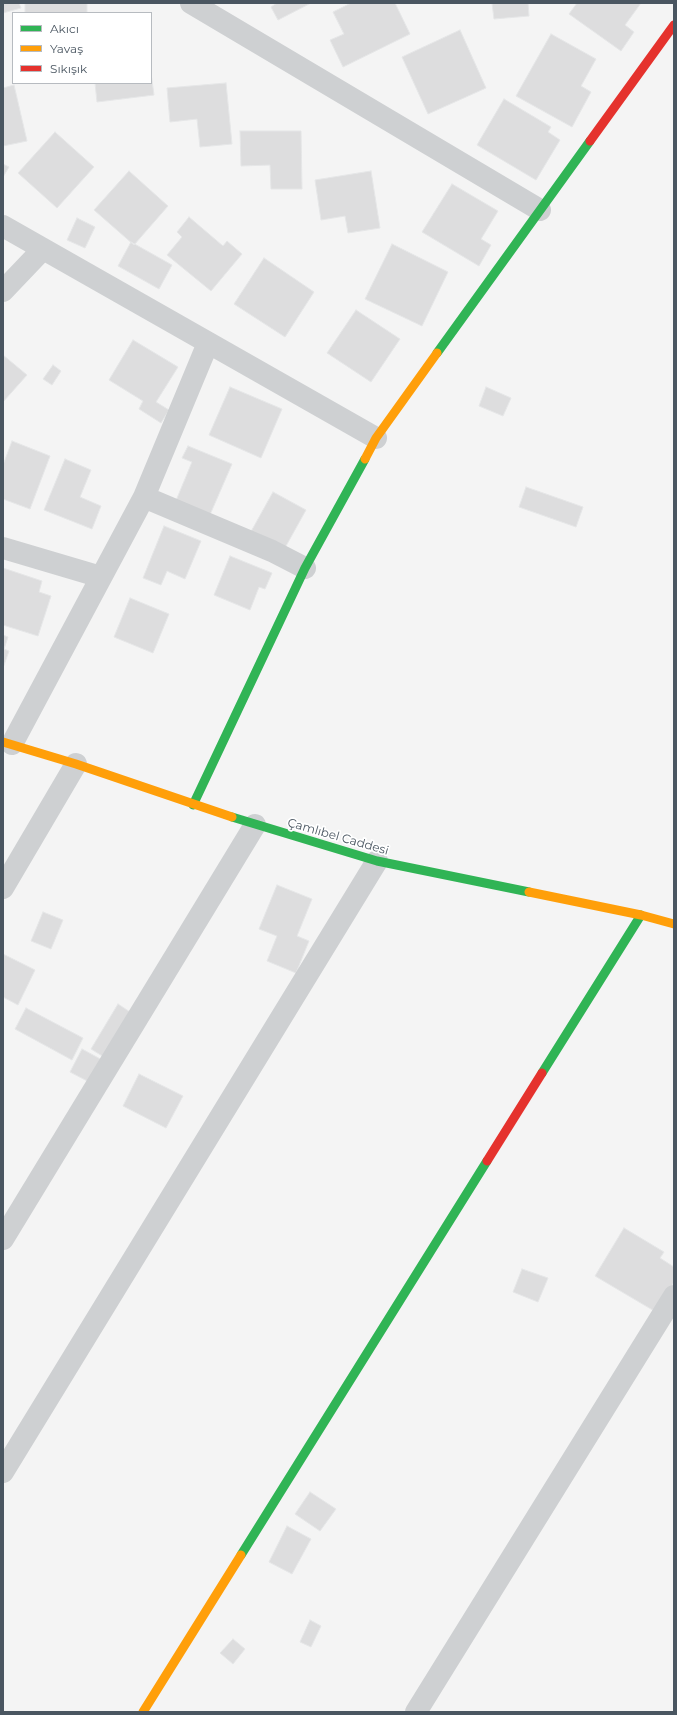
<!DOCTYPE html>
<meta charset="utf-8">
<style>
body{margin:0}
#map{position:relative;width:677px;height:1715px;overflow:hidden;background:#f4f4f4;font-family:Montserrat,sans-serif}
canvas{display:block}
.frame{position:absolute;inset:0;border:4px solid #4a5661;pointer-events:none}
.legend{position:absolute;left:12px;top:12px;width:140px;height:72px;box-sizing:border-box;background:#fff;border:1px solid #b7bbc0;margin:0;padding:5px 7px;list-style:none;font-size:12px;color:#4a5661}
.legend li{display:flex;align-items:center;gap:8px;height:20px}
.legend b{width:20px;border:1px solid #b7bbc0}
</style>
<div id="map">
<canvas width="677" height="1715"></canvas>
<div class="frame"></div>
<ul class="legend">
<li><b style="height:5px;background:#30b455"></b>Akıcı</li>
<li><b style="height:5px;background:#ff9f0a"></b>Yavaş</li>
<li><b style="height:5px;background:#e5322d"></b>Sıkışık</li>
</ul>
</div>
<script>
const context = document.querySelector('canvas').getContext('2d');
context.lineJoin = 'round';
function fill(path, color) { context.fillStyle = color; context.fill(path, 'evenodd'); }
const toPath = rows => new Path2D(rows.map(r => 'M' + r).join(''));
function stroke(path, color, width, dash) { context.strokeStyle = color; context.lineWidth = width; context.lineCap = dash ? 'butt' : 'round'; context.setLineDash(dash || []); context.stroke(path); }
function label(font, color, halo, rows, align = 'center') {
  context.font = font + ' Montserrat,sans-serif'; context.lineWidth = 3.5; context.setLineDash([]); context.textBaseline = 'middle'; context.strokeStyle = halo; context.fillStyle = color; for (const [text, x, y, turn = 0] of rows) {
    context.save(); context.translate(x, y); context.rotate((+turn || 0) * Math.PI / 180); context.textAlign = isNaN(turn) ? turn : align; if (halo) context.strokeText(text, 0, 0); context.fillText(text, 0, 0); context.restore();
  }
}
const building = toPath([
 [3,3,19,3,21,8,3,13,3,3],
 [25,3,87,3,87,13,25,13,25,3],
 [277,3,311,3,278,20,271,7,277,3],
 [351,3,395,3,410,34,343,67,330,40,344,34,333,12,351,3],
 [492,3,528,3,529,16,494,19,492,3],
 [577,3,641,3,625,25,634,32,621,51,569,14,577,3],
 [460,30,486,88,428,114,402,57,460,30],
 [551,34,596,59,581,86,591,92,572,127,516,96,551,34],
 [151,73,154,95,97,102,95,83,151,83,151,73],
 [226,83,232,144,200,147,197,119,170,122,167,88,226,83],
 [14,85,27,141,3,146,3,88,14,85],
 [504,99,551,127,548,132,560,140,536,180,477,145,504,99],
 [240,131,301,131,302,189,271,189,270,165,241,166,240,131],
 [55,132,94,167,57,208,18,173,55,132],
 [3,164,9,167,3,177,3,164],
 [129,171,168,206,134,245,94,210,129,171],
 [371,171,380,228,348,233,345,216,321,220,315,180,371,171],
 [452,184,498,211,481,239,491,245,479,266,422,232,452,184],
 [189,217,223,246,227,241,242,254,211,291,167,255,182,237,177,232,189,217],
 [77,218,95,227,85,248,67,240,77,218],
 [131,242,172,265,159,289,118,266,131,242],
 [392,244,448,272,422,326,365,299,392,244],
 [264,258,314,292,285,337,234,304,264,258],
 [356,310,400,339,371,382,327,353,356,310],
 [133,340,178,367,156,402,169,410,161,423,139,409,143,401,109,380,133,340],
 [3,355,27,375,3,402,3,355],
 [53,365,61,371,52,385,43,379,53,365],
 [230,387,282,409,261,458,209,435,230,387],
 [486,387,511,398,503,416,479,406,486,387],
 [12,441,50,456,30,509,3,499,3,465,12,441],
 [188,446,232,464,209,517,175,503,192,462,182,458,188,446],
 [65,459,91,470,80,497,101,506,92,529,44,510,65,459],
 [526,487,583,507,576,527,519,507,526,487],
 [273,492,306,510,281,555,248,537,273,492],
 [164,526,201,541,185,579,167,571,161,585,143,578,164,526],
 [230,556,272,573,265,589,259,587,250,610,214,595,230,556],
 [3,568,42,581,39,592,51,596,38,636,3,625,3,568],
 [130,598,169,614,153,653,114,637,130,598],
 [3,635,8,637,4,649,9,651,3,668,3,635],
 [277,885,312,899,297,936,309,941,296,973,267,961,277,936,259,929,277,885],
 [43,912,63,920,51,949,31,941,43,912],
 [3,954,35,970,18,1005,3,997,3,954],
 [118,1004,133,1014,107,1059,91,1049,118,1004],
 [26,1008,83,1038,72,1060,15,1029,26,1008],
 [82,1049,104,1061,93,1084,70,1072,82,1049],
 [139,1074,183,1096,166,1128,123,1106,139,1074],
 [624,1228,664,1252,660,1258,674,1267,674,1282,656,1312,595,1276,624,1228],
 [522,1269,548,1278,538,1302,513,1292,522,1269],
 [310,1492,336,1509,320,1531,295,1514,310,1492],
 [287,1526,311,1539,292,1574,269,1562,287,1526],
 [310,1620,321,1626,311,1647,300,1642,310,1620],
 [233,1639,245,1649,233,1664,220,1653,233,1639]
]);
fill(building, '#ddddde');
stroke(building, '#e5e6e7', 1);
stroke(toPath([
 [191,3,540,210],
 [3,226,376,438],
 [3,291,43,249],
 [144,497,208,343],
 [3,548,101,577],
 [12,744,144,497,272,551,305,568],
 [3,888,76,764],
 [3,1239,255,825],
 [3,1472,377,861],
 [416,1712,674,1296]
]), '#ced0d2', 22);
stroke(toPath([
 [437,353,590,141],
 [193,805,305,568,365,459],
 [232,817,377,861,529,892],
 [542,1073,641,915],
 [241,1555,487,1161]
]), '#30b455', 9);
stroke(toPath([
 [365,459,376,438,437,353],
 [3,742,76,764,232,817],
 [529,892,641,915,674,924],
 [143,1712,241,1555]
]), '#ff9f0a', 9);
stroke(toPath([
 [590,141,674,25],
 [487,1161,542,1073]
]), '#e5322d', 9);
label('12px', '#4a5661', '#fff', [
 ["Çamlıbel Caddesi",338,837,16]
]);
</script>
